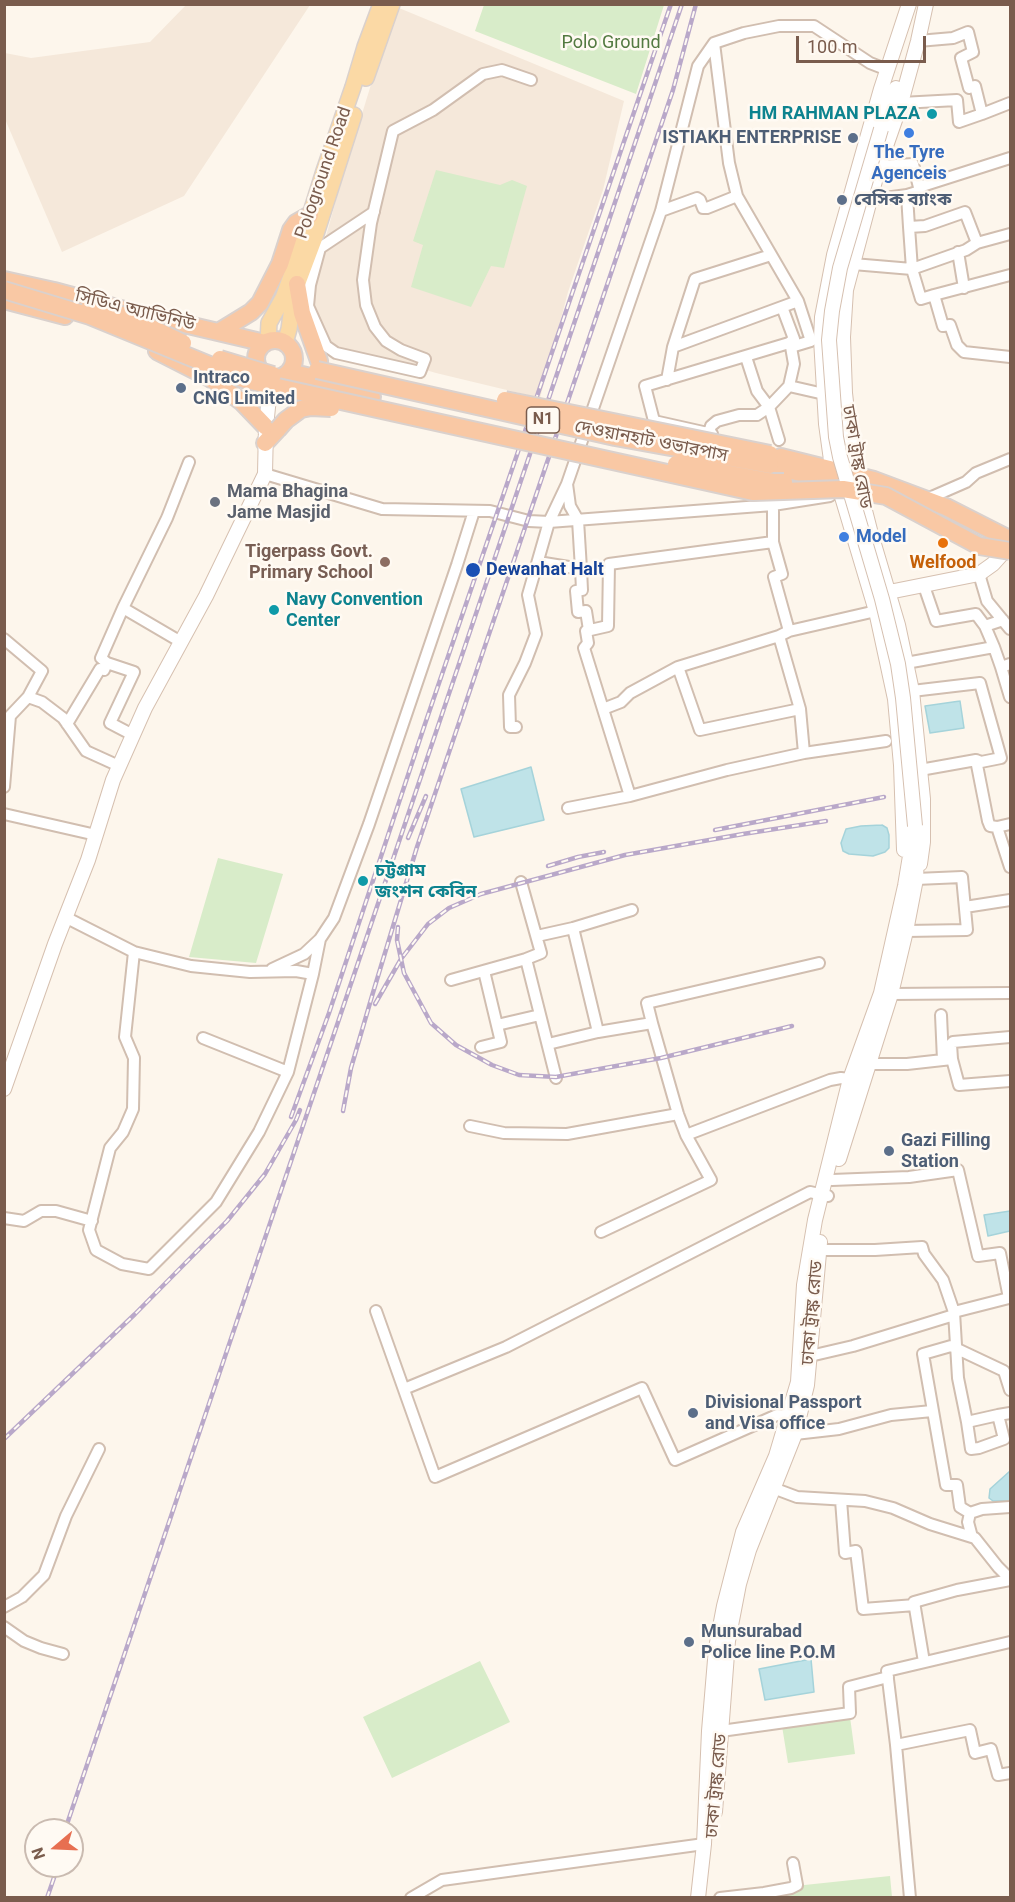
<!DOCTYPE html>
<meta charset="utf-8">
<style>
body{margin:0}
#map{position:relative;width:1015px;height:1902px;overflow:hidden;background:#fdf6ec;font-family:Roboto,sans-serif}
canvas{display:block}
.frame{position:absolute;inset:0;border:6px solid #7a5c4d;pointer-events:none}
.north{position:absolute;left:24px;top:1818px;width:60px;height:60px;box-sizing:border-box;background:#fffaf3;border:2px solid #cabbb1;border-radius:50%;rotate:251deg;font-size:16px;font-weight:700;line-height:24px;text-align:center;color:#7a5c4d}
.north::after{content:'';display:block;margin:auto;width:21px;height:27px;background:#e76f51;clip-path:polygon(50% 0,100% 100%,50% 72%,0 100%)}
.scale{position:absolute;left:796px;top:36px;width:130px;height:27px;box-sizing:border-box;border:3px solid #7a5c4d;border-top:0;padding-left:8px;font-size:18px;line-height:21px;white-space:nowrap;color:#7a5c4d;-webkit-text-stroke:4px #fffaf3;paint-order:stroke}
</style>
<div id="map">
<canvas width="1015" height="1902"></canvas>
<div class="frame"></div>
<div class="north">N</div>
<div class="scale">100 m</div>
</div>
<script>
const context = document.querySelector('canvas').getContext('2d');
context.lineJoin = 'round';
function fill(path, color) { context.fillStyle = color; context.fill(path, 'evenodd'); }
const toPath = rows => new Path2D(rows.map(r => 'M' + r).join(''));
function stroke(path, color, width, dash) { context.strokeStyle = color; context.lineWidth = width; context.lineCap = dash ? 'butt' : 'round'; context.setLineDash(dash || []); context.stroke(path); }
function label(font, color, halo, rows, align = 'center') {
  context.font = font + ' Roboto,"Noto Sans Bengali",sans-serif'; context.lineWidth = 5; context.setLineDash([]); context.textBaseline = 'middle'; context.strokeStyle = halo; context.fillStyle = color; for (const [text, x, y, turn = 0] of rows) {
    context.save(); context.translate(x, y); context.rotate((+turn || 0) * Math.PI / 180); context.textAlign = isNaN(turn) ? turn : align; if (halo) context.strokeText(text, 0, 0); context.fillText(text, 0, 0); context.restore();
  }
}
fill(toPath([
 [186,5,310,5,184,196,62,252,5,119,5,53,31,58,150,42],
 [399,8,624,101,603,190,568,292,540,398,436,373,392,360,329,348,308,302,339,189,373,78]
]), '#f5e8da');
fill(toPath([
 [484,5,484,4,664,5,636,94,475,31],
 [436,170,500,185,512,180,527,186,504,268,491,266,471,307,411,287,423,245,413,241],
 [218,858,283,874,256,963,189,957],
 [480,1661,510,1722,392,1778,363,1717],
 [850,1717,855,1754,788,1763,782,1726],
 [890,1876,892,1897,777,1897,776,1888]
]), '#d8ecc9');
const water = toPath([
 [960,701,964,728,930,733,925,706,960,701],
 [531,767,544,820,474,837,461,789,531,767],
 [882,825,887,828,889,835,889,848,885,852,873,856,849,854,843,851,841,843,846,829,861,826,882,825],
 [1010,1211,1010,1231,988,1236,984,1215,1010,1211],
 [1010,1471,1010,1501,993,1501,989,1498,990,1489,1010,1471],
 [811,1659,814,1692,765,1700,759,1669,811,1659]
]);
fill(water, '#bfe3e8');
stroke(water, '#a5d3da', 1.5);
const minor = toPath([
 [918,41,953,38,968,32,973,52,961,58,969,88,975,86,982,114,1010,103],
 [901,103,957,100,959,122,982,114],
 [879,166,913,164,920,191,907,195],
 [919,187,1010,158],
 [870,200,907,195,909,227],
 [661,211,697,198,700,200,703,208,707,208,737,196],
 [977,243,965,212,925,226,909,227,912,269,921,299,934,295,943,326,950,325,957,345,964,352,1010,357],
 [320,248,310,285,308,306,326,346,336,353,420,372,425,359,401,350,386,341,375,327,366,305,363,280,371,223,393,131,433,110,483,74,502,70,531,80],
 [314,252,374,212],
 [958,252,964,288],
 [771,255,695,279,673,347,798,301],
 [853,264,912,269,966,250,977,243,1010,234],
 [934,295,1010,275],
 [782,307,794,339,789,343],
 [746,357,757,391,769,407,779,440],
 [667,380,673,347],
 [789,386,824,394],
 [709,433,711,426,717,421,739,415,757,415,769,407,789,386,794,364,791,347],
 [712,434,654,421,645,386,789,343,791,347,811,341,798,301,737,196,729,163,714,43],
 [265,474,382,509,490,511,529,521,549,522,773,505,830,496],
 [567,484,570,506,578,520,581,569],
 [927,499,966,482,976,473,1010,459],
 [773,505,773,542,609,564,608,626,586,631,588,643,584,648,630,796,727,770,804,753,800,709,779,636],
 [773,542,782,574,774,577,789,631],
 [538,562,581,569,582,590,576,591,578,612,586,611,589,630],
 [979,574,987,601,1010,629],
 [924,586,936,621,976,614,985,626,1003,620],
 [985,626,994,647],
 [4,639,42,671,28,697,42,702,63,718,86,751,119,766],
 [181,642,123,608,167,518,189,462],
 [107,663,134,672,110,723,133,735],
 [906,663,994,647,1001,667,1010,664],
 [678,667,700,730,800,709],
 [1001,667,1010,697],
 [912,691,980,683,1001,758,981,762,976,760,988,821,990,826,997,827],
 [603,709,621,702,630,693,678,667,779,636,789,631,876,611],
 [67,724,100,669,104,670,107,663,101,658,123,608],
 [516,727,510,727,509,695,525,663,536,634,528,595,549,522,567,484,661,211,698,66,714,43,744,33,779,26,814,26,870,63,888,70],
 [804,753,886,741],
 [920,770,976,760],
 [4,787,10,716,28,697],
 [568,808,630,796],
 [4,814,96,835],
 [1010,824,997,827,1010,867],
 [521,882,541,953,526,959,556,1078],
 [965,907,1010,900],
 [65,917,134,952],
 [906,931,967,930,962,877,916,879],
 [537,936,573,928,632,910],
 [272,969,304,954,320,939],
 [451,980,526,959],
 [891,994,1010,993],
 [941,1015,943,1060],
 [652,1023,647,1003,819,963],
 [497,1025,540,1015],
 [598,1032,652,1023,678,1114,686,1135,711,1180,601,1232],
 [203,1038,288,1072,313,974],
 [548,1044,598,1032,573,928],
 [481,1047,501,1042,484,971],
 [952,1059,951,1044,953,1042,1010,1037],
 [869,1064,907,1064,952,1059,959,1085,1010,1081],
 [288,1072,259,1132,216,1202,149,1269,122,1264,96,1250,89,1230,110,1148,123,1132,133,1109,134,1058,125,1037,134,952,191,966,250,972,296,971,313,974,320,939,334,918,369,824,457,565,474,511],
 [470,1126,504,1133,567,1134,678,1114],
 [686,1135,830,1080,841,1078,856,1080],
 [832,1180,909,1177,958,1170,978,1256,1000,1253,1009,1298,954,1312],
 [4,1218,24,1221,41,1211,56,1211,92,1221],
 [819,1250,875,1250,922,1247,924,1254,943,1280,954,1312,958,1378,967,1422],
 [376,1311,435,1477,642,1388,675,1460,777,1415,789,1416],
 [810,1356,853,1346,954,1315],
 [404,1389,506,1347,810,1192,828,1196],
 [998,1415,1004,1439,979,1448,971,1449,967,1422,998,1415,1010,1413],
 [795,1434,839,1429,891,1415,932,1411],
 [773,1488,797,1497,865,1501,893,1508,930,1524,975,1538,998,1567,1010,1579],
 [841,1500,845,1553,856,1551,863,1609,915,1605],
 [970,1513,960,1507,957,1485,946,1485,923,1354,951,1346,1004,1371,1010,1390],
 [972,1537,968,1522,970,1513,982,1509,1010,1507],
 [4,1607,22,1597,44,1575,66,1516,99,1449],
 [4,1627,24,1641,41,1648,63,1654],
 [924,1662,914,1602,957,1590,1010,1580],
 [721,1731,850,1713,849,1687,888,1677],
 [896,1745,887,1671,1010,1642],
 [411,1898,442,1880,704,1844],
 [720,1898,764,1893,791,1888,797,1885,793,1863],
 [910,1898,896,1745,970,1730,975,1753,991,1749,998,1775,1010,1773]
]);
const secondary = toPath([
 [881,129,896,88],
 [889,592,979,574,993,564,1002,554],
 [904,850,901,765,895,699,876,611,831,460,826,424,821,339,822,317,834,255,881,89,909,4],
 [920,864,923,842,923,799,912,691,898,625,871,534,853,464,845,393,843,337,846,290,879,166,901,103,918,41,926,4],
 [4,1089,55,944,88,860,113,780,145,708,206,596,265,474,266,427,271,378],
 [839,1159,891,994,906,931,916,879,917,853],
 [715,1812,728,1641,739,1584,749,1550,795,1434,807,1385,820,1242],
 [698,1898,704,1844,709,1731,716,1648,724,1606,743,1532,776,1456,798,1382,804,1285,815,1220,850,1079,881,993,905,886,915,826]
]);
const primary = toPath([
 [366,78,392,4],
 [268,341,269,323,283,298,291,276,324,171,353,87,365,47,381,4],
 [285,343,289,329,294,293,315,237,354,115]
]);
const trunk = toPath([
 [4,280,54,291,124,310,265,343],
 [297,284,302,313,319,361],
 [4,300,65,316],
 [220,331,251,312,260,303,280,264,291,230,296,223,310,215],
 '256 359a19 19 0 1 1 38 0a19 19 0 1 1-38 0Z',
 [157,351,210,378,242,402,266,427],
 [289,372,363,389,372,397],
 [265,443,278,429],
 [781,457,874,480,946,507,1005,537,1010,538],
 [770,465,853,487]
]);
stroke(minor, '#d1beb0', 14);
stroke(secondary, '#d6c0b0', 16);
stroke(primary, '#dad1cd', 18);
stroke(trunk, '#dad1cd', 20);
stroke(minor, '#fff', 10);
stroke(secondary, '#fff', 14);
stroke(primary, '#fbd9a5', 15);
stroke(trunk, '#f9c8a4', 16);
const rail = toPath([
 [715,830,884,797],
 [408,838,426,796],
 [548,866,578,857,604,852],
 [398,927,397,940,404,973,431,1023,456,1045,492,1065,519,1075,556,1077,605,1068,661,1058,792,1026],
 [375,1004,401,959,428,924,449,908,481,894,625,855,743,834,826,821],
 [343,1111,351,1068,372,996,417,847,673,90,696,4],
 [291,1117,329,1013,425,724,671,4],
 [4,1439,135,1314,227,1221,265,1174,296,1120,300,1110],
 [65,1830,682,4],
 [47,1898,58,1866]
]);
stroke(rail, '#b9a8c9', 4.5);
stroke(rail, '#fffaf3', 2, [7]);
const secondaryBridge = toPath([
 [881,129,840,268,832,311,829,340,836,437,840,457,882,599,898,664,903,698,915,826]
]);
const trunkBridge = toPath([
 [4,290,90,316,246,380,753,492,843,489,886,496,979,546,1010,551],
 [90,306,129,317,183,343],
 [220,359,273,375],
 [317,370,615,437,770,465],
 [505,400,770,454],
 [278,429,286,420,301,409,311,407,331,408],
 [676,464,774,482,784,482]
]);
stroke(secondaryBridge, '#d6c0b0', 16, []);
stroke(trunkBridge, '#dad1cd', 20, []);
stroke(secondaryBridge, '#fff', 14);
stroke(trunkBridge, '#f9c8a4', 16);
for (const [x, y, r, color] of [
 [932,114,6,"#0f9aa8"],
 [909,133,6,"#3f7fe0"],
 [853,138,6,"#5c6f8a"],
 [842,200,6,"#5c6f8a"],
 [181,388,6,"#5c6f8a"],
 [215,502,6,"#6b7280"],
 [844,537,6,"#3f7fe0"],
 [943,543,6,"#e8710a"],
 [385,562,6,"#8d6e63"],
 [473,570,8,"#1a4fb4"],
 [274,610,6,"#0f9aa8"],
 [363,881,6,"#0f9aa8"],
 [889,1151,6,"#5c6f8a"],
 [693,1413,6,"#5c6f8a"],
 [689,1642,6,"#5c6f8a"]
]) { const dot = new Path2D(); dot.arc(x, y, r, 0, 2 * Math.PI); context.fillStyle = color; context.fill(dot); stroke(dot, '#fffaf3', 2); }
for (const [x, y, w] of [
 [543,420,33]
]) { const box = new Path2D(); box.roundRect(x - w / 2, y - 13, w, 26, 4.5); context.fillStyle = '#fffaf3'; context.fill(box); stroke(box, '#7a5c4d', 1.5); }
label('bold 16px', '#7a5c4d', null, [
 ["N1",543,420]
]);
label('18px', '#537a41', '#fffaf3', [
 ["Polo Ground",611,43]
]);
label('bold 18px', '#0d838f', '#fffaf3', [
 ["HM RAHMAN PLAZA",920,114,"right"],
 ["Navy Convention",286,600],
 ["Center",286,621],
 ["চট্টগ্রাম",375,871],
 ["জংশন কেবিন",375,892]
], 'left');
label('bold 18px', '#4e5e75', '#fffaf3', [
 ["ISTIAKH ENTERPRISE",841,138,"right"],
 ["বেসিক ব্যাংক",854,200],
 ["Intraco",193,378],
 ["CNG Limited",193,399],
 ["Gazi Filling",901,1141],
 ["Station",901,1162],
 ["Divisional Passport",705,1403],
 ["and Visa office",705,1424],
 ["Munsurabad",701,1632],
 ["Police line P.O.M",701,1653]
], 'left');
label('bold 18px', '#366cbe', '#fffaf3', [
 ["The Tyre",909,153],
 ["Agenceis",909,174],
 ["Model",856,537,"left"]
]);
label('18px', '#7a5c4d', '#fffaf3', [
 ["Pologround Road",324,173,-71],
 ["সিডিএ অ্যাভিনিউ",135,311,14],
 ["দেওয়ানহাট ওভারপাস",651,442,11],
 ["ঢাকা ট্রাঙ্ক রোড",856,457,80],
 ["ঢাকা ট্রাঙ্ক রোড",813,1313,-85],
 ["ঢাকা ট্রাঙ্ক রোড",717,1786,-85]
]);
label('bold 18px', '#5b616d', '#fffaf3', [
 ["Mama Bhagina",227,492],
 ["Jame Masjid",227,513]
], 'left');
label('bold 18px', '#785e54', '#fffaf3', [
 ["Tigerpass Govt.",373,552],
 ["Primary School",373,573]
], 'right');
label('bold 18px', '#c56008', '#fffaf3', [
 ["Welfood",943,563]
]);
label('bold 18px', '#164399', '#fffaf3', [
 ["Dewanhat Halt",486,570]
], 'left');
</script>
